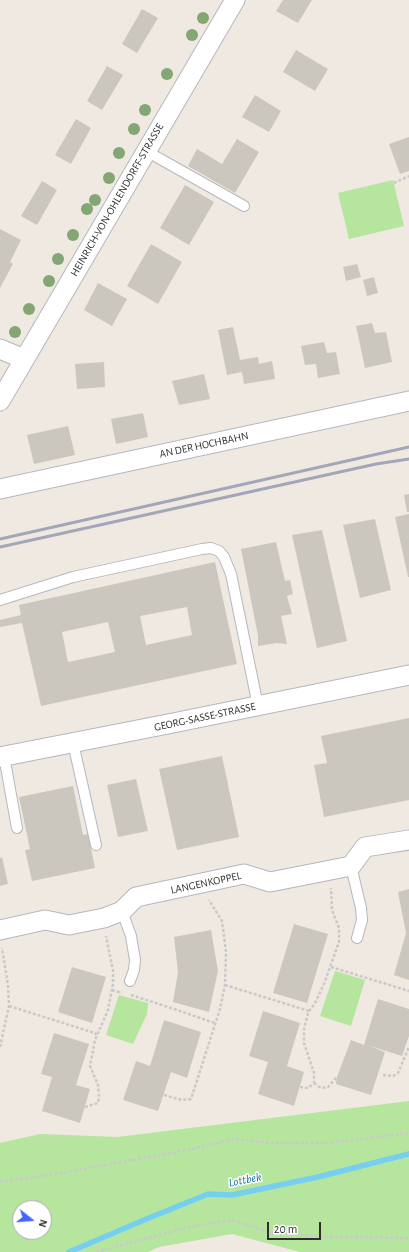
<!DOCTYPE html>
<style>
body{margin:0}
#map{position:relative;width:409px;height:1252px;overflow:hidden;background:#efe9e1;font-family:"Alegreya Sans",sans-serif}
canvas{display:block}
.north{position:absolute;left:12px;top:1200px;width:40px;height:40px;box-sizing:border-box;background:#fff;border:1px solid #ababab;border-radius:50%;rotate:107deg;font-size:11px;font-weight:700;line-height:16px;text-align:center;color:#2e2e2e}
.north::after{content:'';display:block;margin:auto;width:14px;height:18px;background:#4264fb;clip-path:polygon(50% 0,100% 100%,50% 72%,0 100%)}
.scale{position:absolute;left:267px;top:1222px;width:54px;height:18px;box-sizing:border-box;border:2px solid #2e2e2e;border-top:0;padding-left:5px;font-size:12px;line-height:14px;white-space:nowrap;color:#2e2e2e;-webkit-text-stroke:3px #fff;paint-order:stroke}
</style>
<div id="map">
<canvas width="409" height="1252"></canvas>
<div class="north">N</div>
<div class="scale">20 m</div>
</div>
<script>
const context = document.querySelector('canvas').getContext('2d');
context.lineJoin = 'round';
function fill(path, color) { context.fillStyle = color; context.fill(path, 'evenodd'); }
const toPath = rows => new Path2D(rows.map(r => 'M' + r).join(''));
function stroke(path, color, width, dash) { context.strokeStyle = color; context.lineWidth = width; context.lineCap = dash ? 'butt' : 'round'; context.setLineDash(dash || []); context.stroke(path); }
function label(font, color, halo, rows, align = 'center') {
  context.font = font + ' "Alegreya Sans",sans-serif'; context.lineWidth = 3; context.setLineDash([]); context.textBaseline = 'middle'; context.strokeStyle = halo; context.fillStyle = color; for (const [text, x, y, turn = 0] of rows) {
    context.save(); context.translate(x, y); context.rotate((+turn || 0) * Math.PI / 180); context.textAlign = isNaN(turn) ? turn : align; if (halo) context.strokeText(text, 0, 0); context.fillText(text, 0, 0); context.restore();
  }
}
fill(toPath([
 [393,180,404,226,349,239,338,193],
 [335,971,365,980,351,1026,320,1016],
 [119,995,148,1003,147,1014,133,1044,106,1035],
 [409,1101,409,1252,300,1252,232,1234,159,1247,148,1252,0,1252,0,1143,40,1134,118,1137],
 [20,1208,44,1208,44,1232,20,1232]
]), '#b6e59e');
stroke(toPath([
 [69,1252,144,1220,208,1194,232,1195,318,1177,409,1154]
]), '#75cff0', 5.5);
fill(toPath([
 [283,0,312,0,298,23,276,11],
 [142,9,158,18,137,53,122,44],
 [296,50,328,69,315,91,283,72],
 [107,66,123,75,102,110,87,101],
 [255,95,281,111,269,132,242,117],
 [76,119,91,128,71,164,55,155],
 [409,137,409,171,400,174,389,144],
 [237,139,259,152,235,193,188,166,197,149,222,164],
 [42,181,57,190,37,225,21,216],
 [185,185,214,202,189,245,160,228],
 [0,229,21,240,10,262,13,264,0,288],
 [151,244,182,262,158,304,127,286],
 [357,264,361,277,346,281,343,267],
 [374,277,378,293,367,296,363,280],
 [98,283,127,299,112,326,84,310],
 [372,323,375,333,386,332,392,362,365,368,356,326],
 [233,327,240,360,258,357,259,364,272,361,275,379,244,384,242,372,227,375,218,330],
 [324,342,327,353,336,352,340,374,318,378,316,364,305,365,301,346],
 [104,362,105,387,77,389,75,364],
 [204,374,210,399,179,405,172,381],
 [143,413,148,437,116,444,111,419],
 [68,426,75,455,34,464,27,435],
 [409,494,409,512,407,512,404,495],
 [409,514,409,577,408,577,395,517],
 [375,519,391,590,360,598,343,525],
 [322,530,347,641,317,648,292,535],
 [276,542,285,581,290,580,293,594,287,596,292,614,281,616,287,644,277,643,258,646,258,636,241,549],
 [215,562,237,664,41,706,22,623,0,627,0,620,21,615,19,605],
 [187,607,192,635,146,645,140,616],
 [108,622,115,652,68,662,62,632],
 [409,718,409,800,324,817,314,765,327,763,321,736],
 [222,756,239,837,177,850,159,769],
 [136,779,148,831,118,837,107,785],
 [73,786,83,835,88,834,95,868,32,881,25,850,30,849,19,797],
 [2,857,8,884,0,886,0,858],
 [409,889,409,980,394,975,406,933,398,892],
 [294,924,328,934,307,1003,273,993],
 [211,930,218,971,209,1012,173,1002,178,972,174,937],
 [72,967,106,977,92,1023,58,1012],
 [378,999,409,1009,409,1036,402,1056,367,1045,385,1052,371,1095,336,1084,337,1077,351,1040,364,1045],
 [263,1011,300,1023,287,1066,304,1072,294,1106,258,1094,268,1062,249,1056],
 [164,1020,201,1032,187,1078,171,1072,158,1111,123,1100,136,1061,150,1066],
 [54,1033,89,1044,76,1085,90,1089,80,1123,42,1111,52,1077,41,1074]
]), '#cbc7bf');
const service = toPath([
 [146,151,244,206],
 [0,600,73,577,202,549,211,548,219,551,224,557,231,574,258,706],
 [73,743,96,845],
 [4,756,17,828],
 [351,866,361,908,362,920,357,938],
 [122,911,131,936,135,960,134,970,130,981]
]);
const minor = toPath([
 [0,349,24,359],
 [0,401,235,0],
 [0,489,409,401],
 [0,757,168,724,409,675],
 [0,930,45,920,69,925,104,918,122,911,136,897,244,874,270,882,351,866,365,847,409,840]
]);
stroke(service, '#b4b7c1', 12);
stroke(minor, '#b4b7c1', 21);
stroke(toPath([
 [394,183,409,176],
 [331,967,409,991],
 [225,985,309,1011],
 [112,990,122,993],
 [131,995,171,1008,215,1023],
 [9,1006,95,1033,96,1035],
 [0,1047,9,1006,8,985,2,948],
 [383,1075,393,1076,398,1073,409,1047],
 [314,1083,321,1088,328,1087,337,1077],
 [300,1087,308,1088,314,1083,314,1073,304,1043,304,1029,307,1017,309,1011,314,1005,324,984,339,942,339,928,332,910,331,888],
 [164,1095,182,1100,191,1099,220,1009,225,985,226,952,222,921,209,900],
 [85,1107,98,1103,99,1096,98,1085,90,1066,95,1040,108,1010,113,984,113,971,106,936],
 [0,1182,61,1173,182,1151,235,1139,272,1143,328,1143,409,1133],
 [96,1252,189,1227,231,1220,273,1233,332,1237,409,1238]
]), '#c9c9c9', 2.5, [3, 2]);
stroke(service, '#fff', 10);
stroke(minor, '#fff', 19);
stroke(toPath([
 [0,539,409,447],
 [0,547,376,464,409,459]
]), '#a3a6b8', 3);
context.fillStyle = '#84a574';
for (const [x, y] of [
 [203,18],
 [192,35],
 [167,74],
 [145,110],
 [134,129],
 [119,153],
 [109,178],
 [95,200],
 [87,209],
 [73,235],
 [58,259],
 [49,281],
 [29,309],
 [15,332]
]) { context.beginPath(); context.arc(x, y, 6, 0, 2 * Math.PI); context.fill(); }
label('11px', '#2e2e2e', '#fff', [
 ["HEINRICH-VON-OHLENDORFF-STRASSE",117,200,-60],
 ["AN DER HOCHBAHN",204,445,-12],
 ["GEORG-SASSE-STRASSE",205,717,-12],
 ["LANGENKOPPEL",206,883,-12]
]);
label('italic 12px', '#0d6fa3', '#fff', [
 ["Lottbek",245,1180,-11]
]);
</script>
